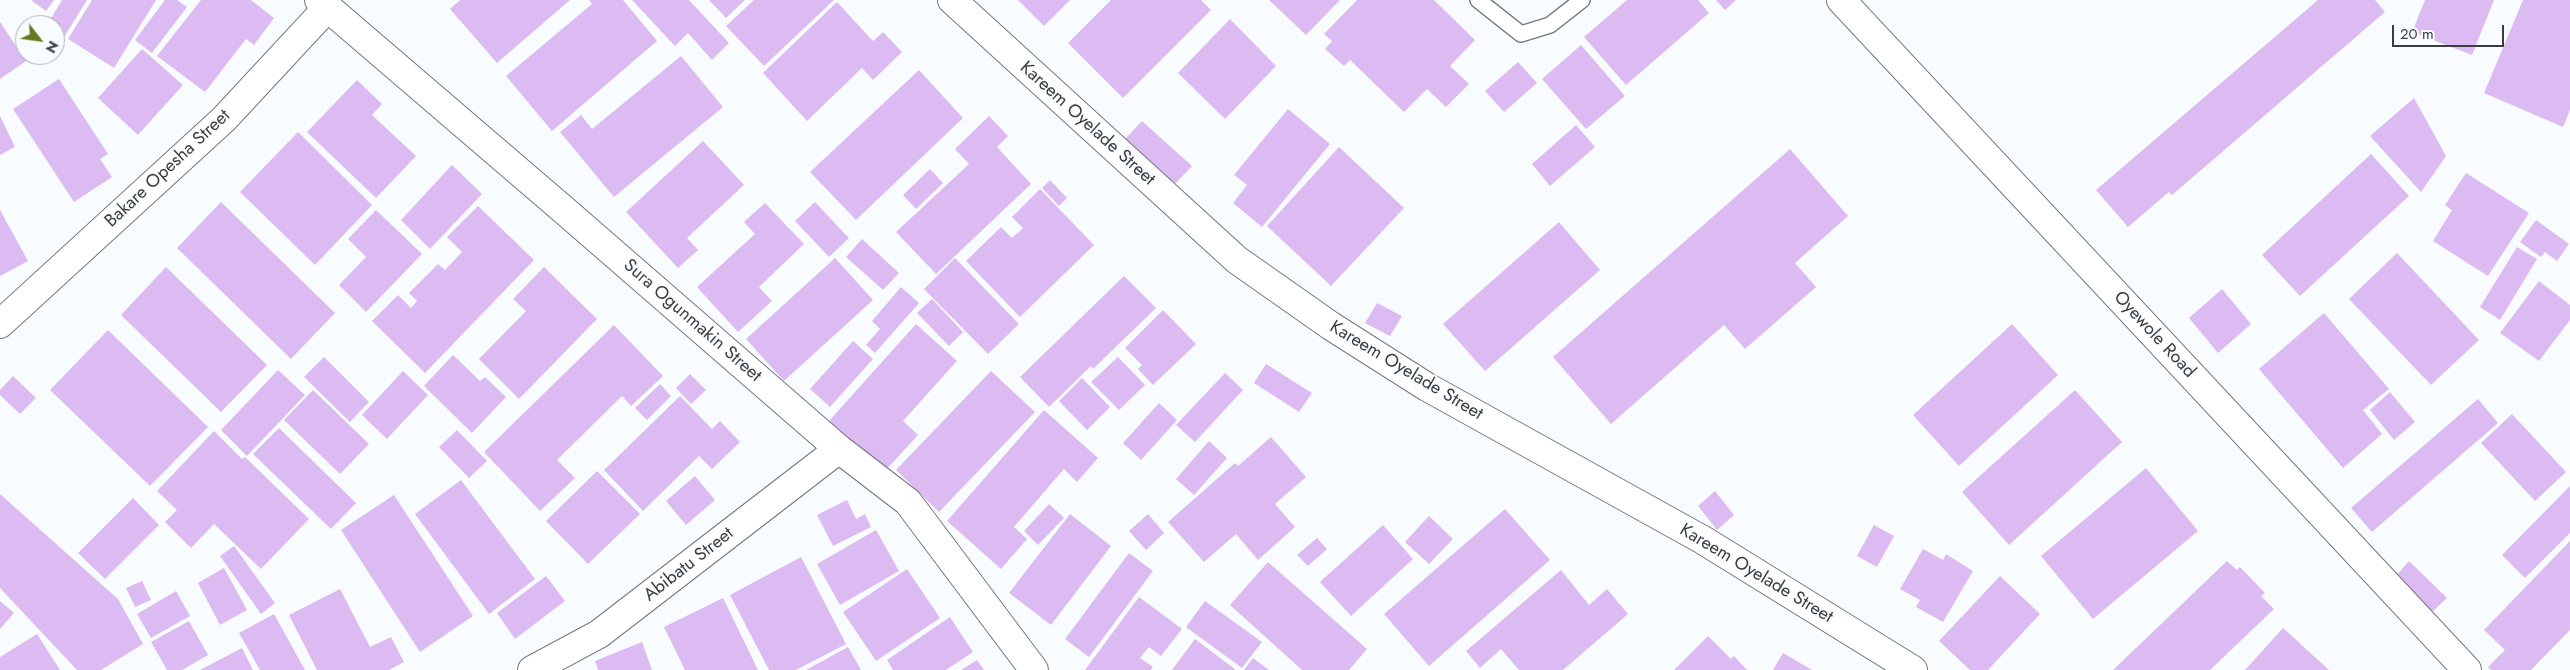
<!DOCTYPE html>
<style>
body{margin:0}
#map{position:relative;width:2570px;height:670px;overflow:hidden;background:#f8fcff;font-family:Jost,sans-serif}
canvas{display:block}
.north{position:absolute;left:15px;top:15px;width:50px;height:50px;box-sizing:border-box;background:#f8fcff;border:1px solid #acb0b2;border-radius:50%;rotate:120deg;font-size:14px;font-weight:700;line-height:20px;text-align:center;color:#3b3d3e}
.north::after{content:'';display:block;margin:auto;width:18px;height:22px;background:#677623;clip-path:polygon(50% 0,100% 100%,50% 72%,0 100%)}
.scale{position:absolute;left:2392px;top:25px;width:112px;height:22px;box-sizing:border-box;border:2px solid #3b3d3e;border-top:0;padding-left:6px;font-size:15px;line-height:18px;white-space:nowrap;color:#3b3d3e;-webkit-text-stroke:4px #f8fcff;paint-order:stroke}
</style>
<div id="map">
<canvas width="2570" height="670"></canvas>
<div class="north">N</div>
<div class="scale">20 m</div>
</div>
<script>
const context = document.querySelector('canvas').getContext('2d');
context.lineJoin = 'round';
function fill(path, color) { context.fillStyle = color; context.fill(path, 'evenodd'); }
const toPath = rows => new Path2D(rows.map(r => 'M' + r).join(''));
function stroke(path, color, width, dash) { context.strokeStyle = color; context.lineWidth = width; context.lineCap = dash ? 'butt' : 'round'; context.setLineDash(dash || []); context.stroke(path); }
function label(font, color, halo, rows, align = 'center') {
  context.font = font + ' Jost,sans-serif'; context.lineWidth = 4; context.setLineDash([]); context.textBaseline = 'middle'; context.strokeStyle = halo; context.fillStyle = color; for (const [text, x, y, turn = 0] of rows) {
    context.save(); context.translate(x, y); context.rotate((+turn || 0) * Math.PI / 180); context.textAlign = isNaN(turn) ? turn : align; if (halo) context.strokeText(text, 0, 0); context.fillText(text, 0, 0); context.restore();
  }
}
fill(toPath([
 [31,0,54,0,46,11],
 [62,0,87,0,61,42,55,38,55,25,47,25],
 [92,0,156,0,114,68,68,39],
 [165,0,177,0,187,7,152,53,135,40],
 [201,0,251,0,274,18,254,45,246,39,205,92,157,56],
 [460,0,570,0,497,63,450,9],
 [589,0,623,0,657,41,552,131,506,76,592,4],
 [632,0,689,0,729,43,712,60,688,33,675,46],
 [709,0,745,0,726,18],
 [754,0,834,0,764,66,726,26],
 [1018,0,1070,0,1044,26],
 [1111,0,1201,0,1211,10,1123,98,1068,43],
 [1269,0,1340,0,1306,35],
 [1357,0,1434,0,1475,40,1450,66,1469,84,1446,107,1427,89,1404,112,1350,60,1344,66,1325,49,1332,41,1324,34],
 [1627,0,1698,0,1709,13,1626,85,1584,37],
 [1716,0,1736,0,1725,10],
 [2318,0,2375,0,2385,12,2172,195,2169,192,2128,227,2096,190],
 [2425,0,2494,0,2472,55,2412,32],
 [2523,0,2570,0,2570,110,2563,127,2484,93],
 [837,2,873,41,883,32,902,52,873,80,862,68,807,121,763,73],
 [1230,19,1276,66,1225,119,1178,73],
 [0,22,26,61,0,79],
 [1581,45,1625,96,1586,129,1542,79],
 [142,49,183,85,138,135,98,98],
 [681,56,723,107,614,197,560,132,581,115,592,129],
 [1518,62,1537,83,1504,112,1485,91],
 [919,70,963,118,856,220,810,172],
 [59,79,108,154,100,159,112,177,74,202,13,109],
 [357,80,382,104,372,115,416,156,376,198,307,132],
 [2414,98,2446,156,2421,192,2370,136],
 [1288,109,1330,144,1262,227,1233,203,1247,185,1234,175],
 [0,116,15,147,0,155],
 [989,116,1008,136,997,147,1031,184,936,274,896,232,969,164,955,149],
 [1142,121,1192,166,1175,184,1125,139],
 [1576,125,1595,147,1550,186,1532,164],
 [298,132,372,205,315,265,240,192],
 [703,141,744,185,687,238,698,250,678,268,626,212],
 [1339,147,1404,208,1331,286,1267,226],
 [1790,149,1848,216,1795,263,1816,287,1745,349,1724,325,1611,424,1553,357],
 [2371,154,2409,196,2300,296,2262,255],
 [452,165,482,194,430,249,401,220],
 [930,169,943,183,916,209,903,195],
 [2466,173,2529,213,2488,276,2433,241,2452,210,2445,205],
 [1050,180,1067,198,1059,206,1042,188],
 [1040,189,1094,245,1020,317,966,261,1001,227,1012,238,1023,228,1012,217],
 [221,202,335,313,291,359,177,248],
 [815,202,849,238,829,257,795,221],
 [765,203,804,244,759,287,772,301,738,332,697,287,755,234,744,222],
 [478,206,534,260,425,373,372,321,398,295,411,308,417,301,409,293,438,264,445,270,462,252,447,237],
 [0,210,28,261,0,276],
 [376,210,422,254,366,312,339,285,366,257,348,239],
 [2536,220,2569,244,2557,261,2545,252,2541,257,2520,242],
 [1559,222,1600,270,1485,371,1443,324],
 [862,239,899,273,883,290,846,257],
 [2517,247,2537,259,2500,320,2480,307],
 [2397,253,2479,340,2431,385,2349,299],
 [835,258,873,300,784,381,746,339],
 [955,258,1019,324,988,354,924,289],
 [166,267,267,365,221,412,121,315],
 [544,267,597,319,519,399,479,359,526,311,513,299],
 [1124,276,1156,308,1093,369,1091,366,1049,407,1020,377],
 [2539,281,2570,305,2570,320,2539,361,2500,333],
 [901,287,919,303,875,353,866,345,880,329,872,321],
 [2222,289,2251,324,2218,353,2189,318],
 [932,299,963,332,949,346,917,313],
 [1377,303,1402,316,1390,336,1365,323],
 [1163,310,1196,344,1153,385,1138,369,1142,365,1125,348],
 [2324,313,2389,389,2363,410,2382,434,2343,468,2259,369],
 [916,324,957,361,903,421,918,435,885,471,829,421],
 [2012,324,2058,375,1959,466,1913,415],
 [614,325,663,376,631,406,622,396,557,460,575,478,540,511,484,452],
 [108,330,208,427,150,486,50,390],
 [853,341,873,359,830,407,810,389],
 [453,355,480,381,485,377,506,397,472,433,424,386],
 [324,357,369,402,350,422,304,377],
 [1118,357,1145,385,1119,410,1091,382],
 [1266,364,1312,393,1299,412,1254,383],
 [278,370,305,395,247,456,221,430],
 [403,371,428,395,387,439,362,415],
 [991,371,1035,412,939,512,896,470],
 [1225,373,1243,390,1195,442,1176,425],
 [690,374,706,390,691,404,676,388],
 [13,376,36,398,20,414,0,395,0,390],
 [1082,378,1110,407,1087,430,1059,401],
 [660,384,671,396,647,420,635,408],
 [313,390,369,444,340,474,284,420],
 [2075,390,2122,442,2009,545,1962,492],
 [2390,392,2415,422,2394,440,2370,410],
 [680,396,712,429,720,421,740,442,712,469,699,456,643,511,604,470],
 [2478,399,2498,423,2372,532,2351,508],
 [1159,403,1177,420,1141,460,1123,443],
 [1044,410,1098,458,1077,482,1064,469,1014,527,1027,539,1001,569,947,521],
 [2512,414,2566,472,2535,501,2481,443],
 [279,428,356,503,331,529,253,454],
 [457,430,487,461,469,478,439,447],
 [214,431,242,459,245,457,309,519,261,569,214,524,191,548,165,522,177,510,157,491],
 [1271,437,1306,477,1275,504,1295,527,1258,560,1236,534,1204,562,1168,522,1235,463,1238,466],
 [1209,441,1227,458,1194,495,1176,479],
 [2146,468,2198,531,2093,619,2041,556],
 [597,471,640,514,588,564,546,521],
 [695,476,715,500,686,525,666,501],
 [461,480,535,579,489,614,415,514],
 [2570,486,2570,533,2525,578,2502,555],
 [1715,491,1734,515,1717,530,1698,506],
 [0,494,118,599,143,644,101,670,77,670,0,588],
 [394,495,473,616,420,652,341,530],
 [133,498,159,525,105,579,78,553],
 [847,500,856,519,865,514,871,527,833,546,817,515],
 [1049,504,1064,518,1038,545,1024,531],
 [1505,509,1550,560,1429,666,1384,614],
 [1070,514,1111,546,1051,625,1009,593],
 [1148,514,1164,533,1146,550,1129,531],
 [1429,516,1453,539,1429,564,1405,542],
 [1383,525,1413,559,1351,616,1320,582],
 [1874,525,1894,536,1877,567,1857,556],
 [876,530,899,571,840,605,817,564],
 [1317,538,1327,549,1308,566,1297,555],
 [2570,541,2570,630,2531,670,2491,670,2488,667,2505,650,2484,630],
 [234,546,275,603,261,614,220,556],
 [1923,549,1943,560,1946,554,1973,571,1943,622,1916,607,1920,600,1900,589],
 [1129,553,1153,571,1089,657,1065,639],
 [801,557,846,644,796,670,769,670,730,595],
 [2227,561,2237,570,2240,567,2265,593,2261,596,2274,609,2210,670,2113,670],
 [2409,561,2447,598,2431,613,2395,577],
 [1268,562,1367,649,1349,670,1302,670,1230,605],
 [224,568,247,610,220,625,198,583],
 [907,569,940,618,876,661,843,612],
 [1561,570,1589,605,1607,589,1628,614,1563,670,1519,670,1501,649,1480,668,1466,651],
 [546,576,565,601,515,639,497,613],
 [2000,576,2040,614,1988,670,1970,670,1939,641],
 [142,581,151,600,135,607,126,588],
 [340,589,370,647,391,637,404,662,389,670,317,670,289,615],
 [176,591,190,616,151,638,137,614],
 [1139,597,1182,629,1161,656,1149,647,1140,658,1153,667,1151,670,1085,670],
 [723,598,758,670,685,670,664,627],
 [0,601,14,613,0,629],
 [1205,601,1262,642,1242,668,1186,627],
 [274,614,305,670,260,670,239,633],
 [950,617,973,652,946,670,893,670,887,660],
 [189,621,208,655,182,670,167,670,151,642],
 [2283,628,2329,670,2245,670],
 [37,634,60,670,0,670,0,657],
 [1708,636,1731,659,1734,656,1747,670,1674,670],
 [1195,639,1236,670,1172,670],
 [642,642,652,670,598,670,595,661],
 [848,647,861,670,806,670],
 [242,648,253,670,200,670],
 [1783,653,1812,670,1773,670],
 [1253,658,1269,670,1244,670],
 [977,660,984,670,961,670]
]), '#dbbbf2');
const service = toPath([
 [1478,0,1521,34,1550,25,1582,0]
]);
const minor = toPath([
 [319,0,565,211,839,449,908,502,1034,670],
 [952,0,1237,260,1331,326,1427,387,1703,540,1913,670],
 [1841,0,2467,670],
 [0,324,224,119,328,7],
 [532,670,599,634,839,449]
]);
stroke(service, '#75787b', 18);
stroke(minor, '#75787b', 30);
stroke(service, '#fff', 15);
stroke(minor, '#fff', 28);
label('18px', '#3b3d3e', '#f8fcff', [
 ["Kareem Oyelade Street",1087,124,42],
 ["Bakare Opesha Street",168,169,-43],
 ["Sura Ogunmakin Street",692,321,41],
 ["Oyewole Road",2154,335,47],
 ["Kareem Oyelade Street",1406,371,31],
 ["Abibatu Street",689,565,-38],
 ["Kareem Oyelade Street",1756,574,31]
]);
</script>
